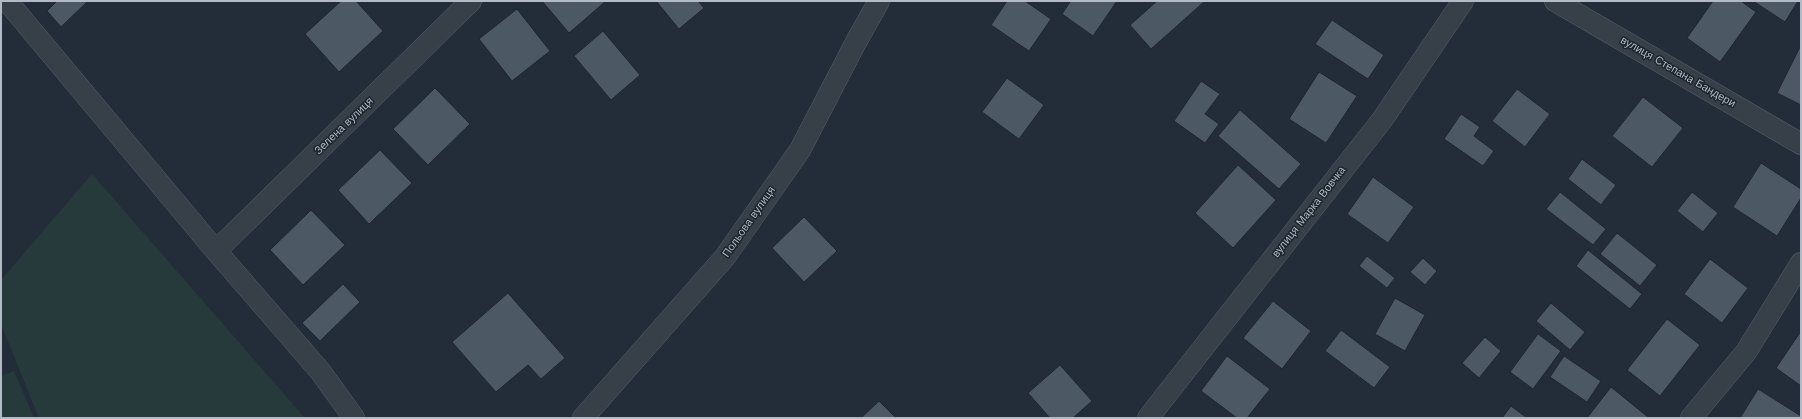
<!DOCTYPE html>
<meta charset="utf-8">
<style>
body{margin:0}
#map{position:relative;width:1802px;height:419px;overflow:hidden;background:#232d39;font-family:"Work Sans",sans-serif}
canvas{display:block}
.frame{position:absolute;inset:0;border:2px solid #b2bac5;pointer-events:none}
</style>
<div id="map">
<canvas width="1802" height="419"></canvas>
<div class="frame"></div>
</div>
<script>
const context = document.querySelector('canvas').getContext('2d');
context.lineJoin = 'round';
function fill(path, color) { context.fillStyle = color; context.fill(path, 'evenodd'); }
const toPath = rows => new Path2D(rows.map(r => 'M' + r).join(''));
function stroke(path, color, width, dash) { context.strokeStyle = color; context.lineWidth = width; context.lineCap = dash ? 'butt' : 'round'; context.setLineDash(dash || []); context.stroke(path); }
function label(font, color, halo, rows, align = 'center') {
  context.font = font + ' "Work Sans",sans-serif'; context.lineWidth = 3; context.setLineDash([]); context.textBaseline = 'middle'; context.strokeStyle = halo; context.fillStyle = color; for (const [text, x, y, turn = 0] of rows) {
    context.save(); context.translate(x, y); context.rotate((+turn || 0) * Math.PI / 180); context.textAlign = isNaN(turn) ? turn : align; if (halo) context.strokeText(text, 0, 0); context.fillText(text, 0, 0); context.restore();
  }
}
fill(toPath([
 [92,174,305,418,39,418,1,324,1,280],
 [14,371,34,418,1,418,1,376]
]), '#263a3b');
const building = toPath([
 [57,1,88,1,61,27,47,11,57,1],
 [341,1,356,1,383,31,339,72,305,34,341,1],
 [542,1,606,1,569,33,542,1],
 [656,1,698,1,704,8,679,29,656,1],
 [1007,1,1025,1,1051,19,1029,51,991,25,1007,1],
 [1068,1,1117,1,1093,36,1062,14,1070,2,1068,1],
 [1157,1,1205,1,1151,49,1130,25,1157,1],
 [1713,1,1741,1,1756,12,1720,62,1687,38,1713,1],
 [1753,1,1798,1,1785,22,1753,1],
 [517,9,550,51,512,81,479,39,517,9],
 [1332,20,1384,55,1368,79,1315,44,1332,20],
 [603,31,640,75,611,100,574,56,603,31],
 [1801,45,1801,105,1777,93,1801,45],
 [1319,72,1357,96,1326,143,1289,119,1319,72],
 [1007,78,1044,105,1019,139,982,112,1007,78],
 [1201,81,1220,94,1205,114,1219,124,1205,143,1174,121,1201,81],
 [435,88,470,124,428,165,393,129,435,88],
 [1517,89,1550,114,1525,147,1492,121,1517,89],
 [1643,97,1683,128,1652,167,1612,136,1643,97],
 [1240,110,1301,164,1279,189,1218,136,1240,110],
 [1461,114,1480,127,1474,136,1494,151,1483,166,1444,139,1461,114],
 [380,150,412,183,369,224,338,190,380,150],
 [1582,159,1616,185,1601,205,1568,179,1582,159],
 [1761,163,1801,189,1801,198,1777,236,1733,207,1761,163],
 [1238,165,1276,200,1233,248,1195,213,1238,165],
 [1373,177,1414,207,1388,243,1347,214,1373,177],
 [1560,192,1606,229,1593,245,1546,209,1560,192],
 [1692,192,1718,213,1703,232,1677,211,1692,192],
 [311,210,345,245,303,285,270,250,311,210],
 [804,217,837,251,804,282,772,248,804,217],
 [1617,233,1657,265,1640,286,1600,254,1617,233],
 [1588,250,1642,294,1630,309,1576,266,1588,250],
 [1367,256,1395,278,1387,288,1359,266,1367,256],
 [1423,258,1437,271,1425,285,1410,272,1423,258],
 [1710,259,1748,288,1722,323,1684,294,1710,259],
 [343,284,360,302,320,341,302,323,343,284],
 [508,293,565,358,541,379,528,365,496,392,452,342,508,293],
 [1395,298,1425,315,1405,351,1375,334,1395,298],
 [1273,301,1311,331,1282,369,1243,338,1273,301],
 [1551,303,1585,332,1570,350,1536,321,1551,303],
 [1667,319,1700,345,1660,396,1627,370,1667,319],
 [1341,330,1390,367,1374,388,1325,351,1341,330],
 [1801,331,1801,386,1776,368,1801,331],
 [1538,334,1561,351,1533,389,1510,372,1538,334],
 [1485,337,1501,351,1479,378,1462,363,1485,337],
 [1227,356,1270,389,1247,418,1237,418,1201,391,1227,356],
 [1564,356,1601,381,1587,402,1550,377,1564,356],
 [1060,365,1092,401,1073,418,1050,418,1028,393,1060,365],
 [1611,387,1648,417,1647,418,1587,418,1611,387],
 [1758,389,1801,416,1800,418,1740,418,1758,389],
 [879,401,896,418,861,418,879,401],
 [1511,406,1527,418,1502,418,1511,406]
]);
fill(building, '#4c5864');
stroke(building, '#1e2630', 1);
const street = toPath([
 [7,1,216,251,320,371,354,418],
 [1555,1,1801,144],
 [216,251,471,1],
 [583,418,725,257,800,150,856,42,879,1],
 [1148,418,1382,120,1463,1],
 [1691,418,1746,352,1801,263]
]);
stroke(street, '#555d67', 22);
stroke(street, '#373f49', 21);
label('11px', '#b2bac5', '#1c242e', [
 ["вулиця Степана Бандери",1678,72,30],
 ["Зелена вулиця",344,126,-44],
 ["вулиця Марка Вовчка",1309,212,-52],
 ["Польова вулиця",749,222,-55]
]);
</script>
